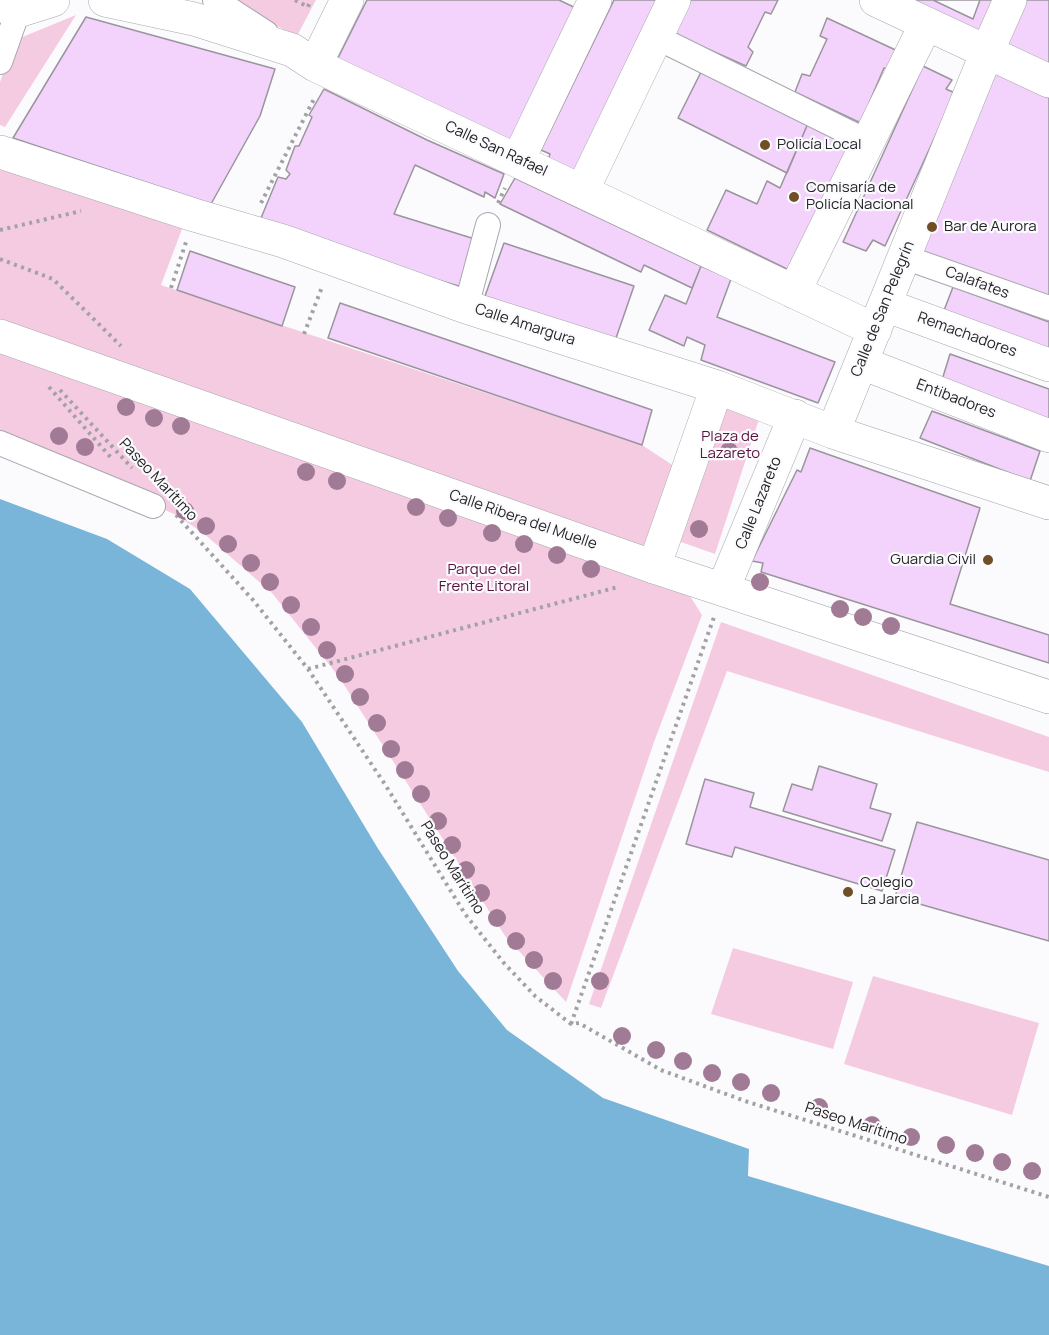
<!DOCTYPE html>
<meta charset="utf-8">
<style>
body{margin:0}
canvas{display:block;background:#fbfbfe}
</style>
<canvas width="1049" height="1335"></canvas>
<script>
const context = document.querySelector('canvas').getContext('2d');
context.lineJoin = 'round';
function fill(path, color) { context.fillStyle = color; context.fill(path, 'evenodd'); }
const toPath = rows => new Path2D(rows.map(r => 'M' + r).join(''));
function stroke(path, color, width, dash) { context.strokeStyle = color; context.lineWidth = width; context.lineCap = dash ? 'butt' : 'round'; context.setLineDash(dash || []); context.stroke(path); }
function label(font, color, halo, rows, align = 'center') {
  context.font = font + ' Manrope,sans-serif'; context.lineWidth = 4.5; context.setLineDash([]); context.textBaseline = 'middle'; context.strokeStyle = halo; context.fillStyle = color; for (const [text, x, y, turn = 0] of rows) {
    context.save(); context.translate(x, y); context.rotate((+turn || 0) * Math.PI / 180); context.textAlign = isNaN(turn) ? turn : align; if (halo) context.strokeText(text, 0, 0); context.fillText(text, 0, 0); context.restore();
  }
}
fill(toPath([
 [225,0,316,0,297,36],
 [76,15,5,127,0,125,0,82,15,40],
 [0,167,182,229,161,285,642,445,677,468,654,539,702,615,654,742,566,1002,505,936,339,677,272,593,202,532,174,514,0,438],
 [722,404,760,416,715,554,678,541],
 [721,622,1049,737,1049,772,727,671,601,1008,589,1004],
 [733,948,853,982,833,1049,711,1014],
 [873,976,1039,1023,1012,1115,844,1064]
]), '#f5cbe1');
fill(toPath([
 [0,499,107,539,190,589,302,722,377,847,458,971,507,1030,603,1098,749,1149,748,1176,1049,1266,1049,1335,0,1335]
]), '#79b5d9');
const building = toPath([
 [367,0,559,0,578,9,512,145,337,60,367,0],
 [614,0,657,0,572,177,546,166,550,154,541,150,614,0],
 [689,0,778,0,771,14,765,12,748,47,753,52,746,66,674,34,689,0],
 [904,0,994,0,978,36,904,0],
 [933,0,980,0,973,19,933,0],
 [1026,0,1049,0,1049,66,1006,45,1026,0],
 [86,17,275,69,260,116,211,204,13,138,86,17],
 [827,18,902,53,893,71,884,68,869,103,865,125,795,92,802,74,810,76,827,39,820,36,827,18],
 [923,66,952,80,946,89,955,93,885,246,873,240,866,251,843,242,923,66],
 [703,68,812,114,787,173,678,118,703,68],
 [995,72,1049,98,1049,303,916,253,995,72],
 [324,89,427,140,504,174,495,198,485,192,484,197,415,165,394,214,478,240,462,287,421,275,261,218,278,177,286,179,290,174,286,170,295,146,299,146,312,117,309,115,324,89],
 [812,114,854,140,793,272,707,230,726,190,757,204,767,181,780,188,812,114],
 [515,178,701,266,692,288,644,265,641,272,500,204,515,178],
 [504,243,634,286,615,341,485,296,504,243],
 [190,251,295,287,282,326,177,290,190,251],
 [701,266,731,279,717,317,835,362,818,403,701,360,705,345,687,337,684,346,649,330,665,295,686,304,701,266],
 [953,287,1049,322,1049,351,943,313,953,287],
 [340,303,652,410,642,445,328,338,340,303],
 [950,354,1049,389,1049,421,942,380,950,354],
 [932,411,1040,451,1030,481,920,438,932,411],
 [810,448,980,508,950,604,1049,635,1049,663,761,572,763,563,752,561,797,470,801,472,810,448],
 [819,766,877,784,870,808,891,814,882,841,783,811,792,784,812,790,819,766],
 [705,779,754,793,750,807,895,850,882,891,735,847,732,857,686,844,705,779],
 [917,822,1049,860,1049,941,895,897,917,822]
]);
fill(building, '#f3d3fc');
stroke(building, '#9a959c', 1.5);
const pedestrian = toPath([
 [215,0,266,33],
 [656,37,868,142],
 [0,62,18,11],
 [904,257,1049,308],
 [466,307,488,225],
 [0,443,153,506]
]);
const minor = toPath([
 [105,0,194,19,292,50,315,65,875,330],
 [876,0,1049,81],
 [0,5,18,11,53,0],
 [315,65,347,0],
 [0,152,194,215,283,241,466,307,717,387,833,432,1049,503],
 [518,160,595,0],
 [583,189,674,0],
 [794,292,926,24],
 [885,305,1049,365],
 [862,363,1049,436],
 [833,432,987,52,1010,0],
 [654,567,717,387],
 [723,589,795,416]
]);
const tertiary = toPath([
 [0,336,654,567,1049,697]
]);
stroke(pedestrian, '#a8a7af', 26);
stroke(minor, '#a8a7af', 34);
stroke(tertiary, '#a8a7af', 34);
stroke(toPath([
 [295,0,308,7,309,4],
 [261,203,315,97],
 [498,203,505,188],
 [0,230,81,211],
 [0,259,53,279,121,346],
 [171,288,186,242],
 [304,334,322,287],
 [49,387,113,460],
 [60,390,132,468],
 [176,515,253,600,308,669,386,786,465,914,503,962,535,996,571,1024,579,1023,661,1070,745,1101,1049,1197],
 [308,669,618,587],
 [571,1024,714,617]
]), '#a2a2a5', 4, [3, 4.5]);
stroke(pedestrian, '#fff', 24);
stroke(minor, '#fff', 33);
stroke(tertiary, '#fff', 33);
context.fillStyle = '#a17b95';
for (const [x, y] of [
 [126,407],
 [154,418],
 [181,426],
 [59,436],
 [85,447],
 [729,451],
 [306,472],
 [337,481],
 [416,507],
 [185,511],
 [448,518],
 [206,526],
 [699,529],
 [492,533],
 [228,544],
 [524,544],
 [557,555],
 [251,563],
 [591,569],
 [270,582],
 [760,582],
 [291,605],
 [840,609],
 [863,617],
 [891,626],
 [311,627],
 [327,650],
 [345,674],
 [360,697],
 [377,723],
 [391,749],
 [405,770],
 [421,794],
 [438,821],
 [452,845],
 [466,870],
 [481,893],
 [497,918],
 [516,941],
 [534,960],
 [553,981],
 [600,981],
 [622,1036],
 [656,1050],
 [683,1061],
 [712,1073],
 [741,1082],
 [771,1093],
 [819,1107],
 [872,1125],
 [911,1137],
 [946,1145],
 [975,1153],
 [1002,1162],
 [1032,1171]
]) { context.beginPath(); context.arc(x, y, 9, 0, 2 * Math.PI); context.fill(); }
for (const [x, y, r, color] of [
 [765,145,6,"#704e26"],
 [794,197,6,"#704e26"],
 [932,227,6,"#704e26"],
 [988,560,6,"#704e26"],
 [848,892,6,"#704e26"]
]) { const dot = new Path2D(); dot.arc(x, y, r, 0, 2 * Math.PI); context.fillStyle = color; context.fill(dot); stroke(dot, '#fbfbfe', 2); }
label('15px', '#252528', '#fbfbfe', [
 ["Policía Local",777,145],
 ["Comisaría de",806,188],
 ["Policía Nacional",806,205],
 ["Bar de Aurora",944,227],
 ["Guardia Civil",976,560,"right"],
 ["Colegio",860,883],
 ["La Jarcia",860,900]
], 'left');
label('15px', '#252528', '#fbfbfe', [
 ["Calle San Rafael",496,149,25],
 ["Calafates",977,283,20],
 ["Calle de San Pelegrín",883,309,-68],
 ["Calle Amargura",525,325,18],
 ["Remachadores",967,335,20],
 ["Entibadores",956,399,21],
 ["Paseo Marítimo",158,480,47],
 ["Calle Lazareto",759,503,-68],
 ["Calle Ribera del Muelle",523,520,19],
 ["Paseo Marítimo",452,868,58],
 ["Paseo Marítimo",856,1124,18]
]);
label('15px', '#58133f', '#fbfbfe', [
 ["Plaza de",730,437],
 ["Lazareto",730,454],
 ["Parque del",484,570],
 ["Frente Litoral",484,587]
]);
</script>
